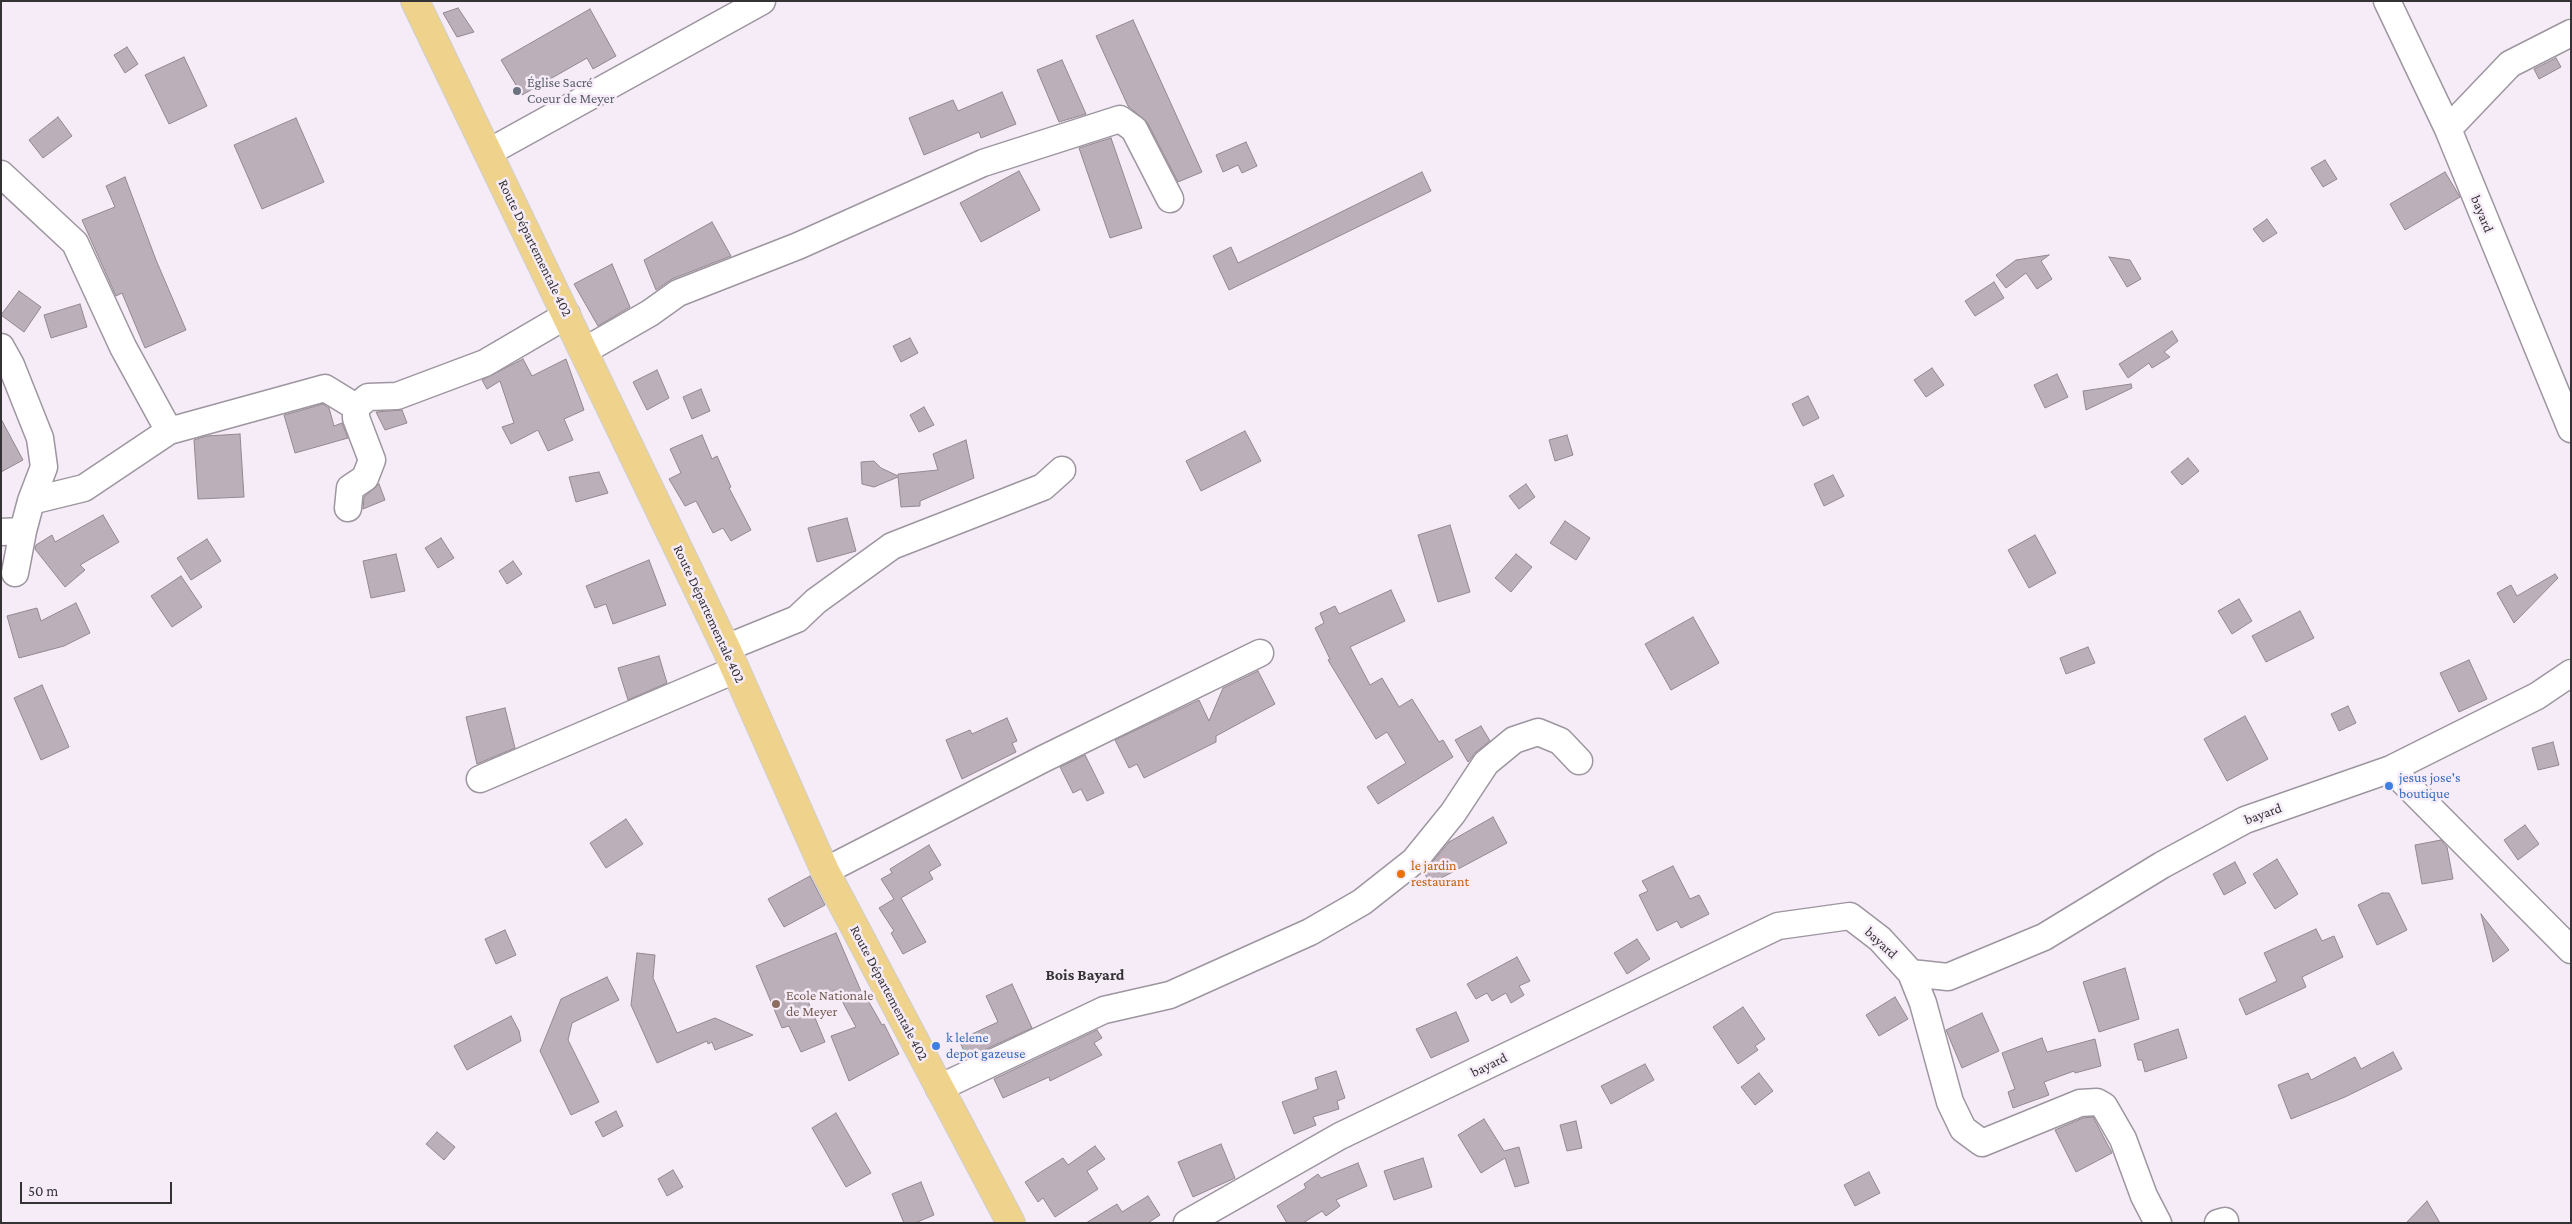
<!DOCTYPE html>
<meta charset="utf-8">
<style>
body{margin:0}
#map{position:relative;width:2572px;height:1224px;overflow:hidden;background:#f5ecf8;font-family:"Crimson Pro",serif}
canvas{display:block}
.frame{position:absolute;inset:0;border:2px solid #353236;pointer-events:none}
.scale{position:absolute;left:20px;top:1182px;width:152px;height:22px;box-sizing:border-box;border:2px solid #353236;border-top:0;padding-left:6px;font-size:15px;line-height:18px;white-space:nowrap;color:#353236;-webkit-text-stroke:4px #f5ecf8;paint-order:stroke}
</style>
<div id="map">
<canvas width="2572" height="1224"></canvas>
<div class="frame"></div>
<div class="scale">50 m</div>
</div>
<script>
const context = document.querySelector('canvas').getContext('2d');
context.lineJoin = 'round';
function fill(path, color) { context.fillStyle = color; context.fill(path, 'evenodd'); }
const toPath = rows => new Path2D(rows.map(r => 'M' + r).join(''));
function stroke(path, color, width, dash) { context.strokeStyle = color; context.lineWidth = width; context.lineCap = dash ? 'butt' : 'round'; context.setLineDash(dash || []); context.stroke(path); }
function label(font, color, halo, rows, align = 'center') {
  context.font = font + ' "Crimson Pro",serif'; context.lineWidth = 5; context.setLineDash([]); context.textBaseline = 'middle'; context.strokeStyle = halo; context.fillStyle = color; for (const [text, x, y, turn = 0] of rows) {
    context.save(); context.translate(x, y); context.rotate((+turn || 0) * Math.PI / 180); context.textAlign = isNaN(turn) ? turn : align; if (halo) context.strokeText(text, 0, 0); context.fillText(text, 0, 0); context.restore();
  }
}
const building = toPath([
 [458,8,474,32,457,37,443,13,458,8],
 [590,9,616,56,593,69,587,58,522,95,501,60,590,9],
 [1133,20,1202,172,1178,182,1147,122,1128,106,1096,36,1133,20],
 [127,47,138,64,125,73,114,55,127,47],
 [184,57,207,106,169,124,145,75,184,57],
 [2556,58,2561,67,2539,79,2534,69,2556,58],
 [1062,60,1086,114,1059,122,1037,70,1062,60],
 [1002,92,1016,124,981,138,979,132,924,155,909,118,953,100,958,111,1002,92],
 [58,117,72,136,43,158,29,140,58,117],
 [296,118,324,182,262,209,234,145,296,118],
 [1111,138,1142,228,1110,238,1079,148,1111,138],
 [1246,142,1257,166,1242,173,1238,165,1223,172,1216,155,1246,142],
 [2325,160,2337,179,2323,187,2311,168,2325,160],
 [1019,171,1040,210,981,242,960,203,1019,171],
 [1422,172,1431,191,1229,290,1213,256,1231,247,1238,263,1422,172],
 [2445,172,2460,197,2405,230,2390,204,2445,172],
 [125,177,156,260,186,330,145,348,122,293,116,296,82,220,115,207,106,186,125,177],
 [2267,219,2277,233,2263,242,2253,229,2267,219],
 [712,222,731,256,672,279,656,290,644,260,712,222],
 [2049,255,2041,261,2052,279,2037,289,2026,273,2006,288,1996,275,2016,260,2049,255],
 [2109,257,2130,260,2141,279,2127,287,2109,257],
 [612,264,630,307,598,326,574,284,612,264],
 [1994,282,2004,298,1975,316,1965,301,1994,282],
 [19,291,41,307,24,332,1,315,19,291],
 [80,304,87,327,51,338,44,315,80,304],
 [2172,331,2178,341,2164,352,2170,357,2152,368,2149,363,2128,378,2119,364,2172,331],
 [910,338,918,353,901,362,893,346,910,338],
 [523,359,532,376,566,359,584,410,564,419,573,440,548,451,538,430,511,444,502,427,514,423,500,381,487,389,482,380,523,359],
 [1932,368,1944,385,1926,397,1914,380,1932,368],
 [657,370,669,398,647,410,633,382,657,370],
 [2057,374,2068,397,2045,408,2034,385,2057,374],
 [2131,384,2132,388,2086,410,2083,391,2131,384],
 [701,389,710,411,692,419,683,397,701,389],
 [1808,396,1819,418,1803,426,1792,404,1808,396],
 [323,404,329,408,334,426,342,423,348,438,295,453,284,415,323,404],
 [924,407,934,425,919,432,910,415,924,407],
 [402,410,407,423,385,430,376,412,402,410],
 [1,419,23,460,1,472,1,419],
 [1245,431,1261,461,1201,491,1186,461,1245,431],
 [240,434,244,497,198,499,194,440,206,436,240,434],
 [702,435,712,459,717,456,731,487,729,488,751,530,731,541,723,528,713,533,696,501,685,506,669,479,681,473,670,449,702,435],
 [1567,435,1573,455,1555,461,1549,440,1567,435],
 [966,440,974,478,920,501,920,506,901,507,898,477,874,487,862,484,861,462,874,461,881,468,898,476,898,474,938,470,933,454,966,440],
 [2188,458,2199,471,2182,485,2171,472,2188,458],
 [599,472,608,493,576,502,569,477,599,472],
 [1833,475,1844,496,1824,506,1814,484,1833,475],
 [379,484,385,500,363,509,364,497,379,484],
 [1526,484,1535,497,1519,509,1509,496,1526,484],
 [103,515,119,542,80,565,85,570,65,587,35,549,36,545,52,535,55,542,103,515],
 [847,518,856,551,817,562,808,528,847,518],
 [1565,521,1590,538,1576,560,1550,543,1565,521],
 [1450,525,1470,592,1438,602,1418,535,1450,525],
 [2035,535,2056,573,2029,588,2008,550,2035,535],
 [441,538,454,558,438,568,425,548,441,538],
 [207,539,221,561,191,580,177,558,207,539],
 [396,554,405,591,371,598,363,561,396,554],
 [1516,554,1532,567,1511,592,1495,578,1516,554],
 [649,560,666,605,613,624,606,604,595,608,586,586,649,560],
 [513,561,522,574,507,584,499,571,513,561],
 [2555,574,2558,578,2514,623,2497,593,2511,585,2517,596,2555,574],
 [181,576,202,607,172,627,151,596,181,576],
 [1391,590,1405,621,1350,647,1370,685,1382,678,1399,707,1412,699,1439,742,1443,740,1453,757,1378,804,1367,787,1406,763,1387,732,1376,739,1328,660,1330,659,1315,628,1324,623,1320,613,1335,606,1339,614,1391,590],
 [2239,599,2252,621,2232,634,2218,611,2239,599],
 [76,603,90,633,64,646,19,658,7,616,37,608,41,621,76,603],
 [2300,611,2314,638,2266,662,2252,636,2300,611],
 [1693,617,1719,663,1671,690,1645,644,1693,617],
 [2088,647,2095,663,2066,674,2060,658,2088,647],
 [659,656,667,683,628,700,618,668,659,656],
 [2469,660,2487,699,2459,712,2440,673,2469,660],
 [1258,671,1275,704,1216,736,1216,742,1144,778,1137,764,1129,768,1115,740,1199,700,1209,721,1223,688,1258,671],
 [42,685,69,747,41,760,14,698,42,685],
 [2348,706,2356,723,2339,731,2331,714,2348,706],
 [505,708,515,748,477,764,466,717,505,708],
 [2245,716,2268,759,2227,781,2204,739,2245,716],
 [1007,718,1017,741,1012,743,1016,752,962,779,946,740,970,730,972,734,1007,718],
 [1481,726,1490,741,1476,752,1468,762,1455,740,1481,726],
 [2553,742,2559,765,2538,770,2532,748,2553,742],
 [1085,755,1104,793,1087,801,1081,789,1073,793,1060,767,1085,755],
 [1493,817,1507,843,1430,884,1424,872,1449,842,1493,817],
 [626,819,643,844,606,868,590,843,626,819],
 [2525,825,2539,844,2518,860,2504,840,2525,825],
 [2441,840,2447,847,2453,879,2422,884,2415,845,2441,840],
 [929,845,941,865,929,872,933,879,901,898,926,942,903,954,891,933,894,931,879,908,894,899,881,879,892,873,890,869,929,845],
 [2277,859,2298,894,2275,909,2253,874,2277,859],
 [2235,862,2246,883,2224,895,2213,874,2235,862],
 [1673,866,1690,899,1699,895,1709,914,1681,928,1677,921,1657,931,1639,895,1648,891,1642,881,1673,866],
 [810,876,825,905,784,927,768,899,810,876],
 [2382,893,2389,893,2407,930,2377,945,2358,905,2382,893],
 [2481,914,2509,950,2493,962,2481,914],
 [2316,929,2322,941,2334,936,2343,957,2302,977,2306,987,2246,1015,2239,999,2277,981,2264,953,2316,929],
 [505,930,516,955,496,964,485,939,505,930],
 [836,933,864,998,866,997,882,1025,884,1024,899,1054,849,1081,831,1036,856,1027,836,990,808,1001,825,1042,801,1052,789,1026,782,1028,756,966,836,933],
 [1637,939,1650,959,1627,974,1614,953,1637,939],
 [637,953,655,955,653,978,677,1033,715,1018,753,1035,715,1050,712,1042,708,1044,707,1041,657,1063,631,1005,637,953],
 [1517,957,1530,981,1519,986,1524,995,1511,1003,1506,993,1492,1001,1487,993,1476,999,1467,984,1517,957],
 [2125,968,2139,1019,2099,1032,2083,982,2125,968],
 [607,977,619,1000,572,1023,568,1040,599,1102,571,1115,540,1051,561,999,607,977],
 [1012,984,1032,1028,967,1058,959,1040,998,1022,986,996,1012,984],
 [1895,997,1908,1019,1879,1036,1866,1015,1895,997],
 [1743,1007,1765,1039,1755,1046,1758,1050,1738,1064,1713,1027,1743,1007],
 [1456,1012,1469,1041,1431,1058,1416,1029,1456,1012],
 [1982,1013,1999,1051,1962,1068,1946,1030,1982,1013],
 [511,1016,519,1031,521,1041,467,1070,454,1046,511,1016],
 [2178,1029,2187,1058,2145,1072,2142,1060,2138,1060,2134,1044,2178,1029],
 [1097,1030,1102,1038,1094,1043,1102,1055,1050,1081,1049,1077,1003,1098,994,1079,1097,1030],
 [2042,1038,2047,1052,2095,1039,2101,1066,2075,1073,2074,1071,2044,1082,2049,1095,2013,1108,2008,1092,2015,1089,2002,1053,2042,1038],
 [2393,1052,2402,1069,2345,1097,2291,1119,2278,1085,2308,1073,2311,1080,2355,1057,2361,1069,2393,1052],
 [1645,1064,1654,1080,1611,1104,1601,1086,1645,1064],
 [1336,1071,1345,1098,1337,1101,1339,1109,1313,1117,1316,1125,1294,1134,1282,1102,1318,1089,1315,1078,1336,1071],
 [1759,1073,1773,1091,1755,1105,1741,1087,1759,1073],
 [616,1111,623,1126,603,1137,595,1122,616,1111],
 [836,1113,871,1173,846,1187,812,1128,836,1113],
 [2093,1117,2112,1153,2076,1172,2055,1130,2083,1118,2093,1117],
 [1484,1119,1504,1151,1519,1147,1529,1183,1515,1187,1505,1158,1481,1173,1458,1135,1484,1119],
 [1576,1121,1582,1148,1567,1151,1560,1125,1576,1121],
 [437,1132,455,1147,444,1160,426,1144,437,1132],
 [1221,1144,1235,1178,1193,1197,1178,1162,1221,1144],
 [1095,1146,1105,1159,1087,1171,1098,1189,1055,1217,1043,1198,1038,1202,1025,1182,1063,1158,1068,1165,1095,1146],
 [1423,1158,1432,1187,1394,1200,1384,1171,1423,1158],
 [1358,1163,1367,1186,1336,1200,1340,1206,1326,1216,1322,1211,1303,1223,1287,1223,1277,1206,1306,1188,1304,1184,1318,1174,1321,1178,1358,1163],
 [673,1170,683,1187,667,1196,658,1179,673,1170],
 [1869,1172,1880,1193,1855,1206,1844,1185,1869,1172],
 [921,1182,934,1215,915,1223,904,1223,892,1194,921,1182],
 [1148,1196,1160,1215,1148,1223,1086,1223,1117,1204,1122,1212,1148,1196],
 [2427,1201,2440,1223,2406,1223,2427,1201]
]);
fill(building, '#bbb0b9');
stroke(building, '#938890', 1);
const minor = toPath([
 [2387,1,2448,129,2571,429],
 [2448,129,2510,64,2571,33],
 [489,152,762,1],
 [1,174,75,243,123,347,169,431],
 [1,347,11,365,40,438,44,467,31,501],
 [584,351,650,313,678,293,798,246,983,163,1120,119,1134,129,1170,199],
 [348,508,350,488,365,478,372,460,356,418,356,407],
 [1,532,23,531,31,501,84,488,169,431,325,388,356,407,368,397,397,396,485,363,567,315],
 [15,573,23,531],
 [726,648,797,619,816,601,892,546,1043,487,1062,470],
 [2391,769,2571,950],
 [480,779,735,670],
 [825,871,1043,759,1260,653],
 [1911,973,1923,1003,1950,1102,1963,1129,1982,1143,2080,1103,2097,1102,2104,1106,2123,1139,2144,1196,2158,1223],
 [939,1088,1104,1010,1170,995,1310,932,1362,902,1414,861,1453,813,1486,763,1514,740,1538,732,1560,741,1579,761],
 [1187,1223,1340,1136,1778,926,1850,916,1880,939,1911,973,1948,977,2044,937,2162,865,2245,820,2391,769,2537,696,2571,673],
 [2218,1223,2225,1221]
]);
const major = toPath([
 [415,1,726,648,825,871,1011,1223]
]);
stroke(minor, '#9d959f', 29);
stroke(major, '#cfcecf', 30);
stroke(minor, '#fff', 26);
stroke(major, '#efd38c', 28);
for (const [x, y, r, color] of [
 [517,91,5,"#6b7280"],
 [2389,786,5,"#3f7fe0"],
 [1401,874,5,"#e8710a"],
 [776,1004,5,"#8d6e63"],
 [936,1046,5,"#3f7fe0"]
]) { const dot = new Path2D(); dot.arc(x, y, r, 0, 2 * Math.PI); context.fillStyle = color; context.fill(dot); stroke(dot, '#f5ecf8', 2); }
label('14px', '#5b616d', '#f5ecf8', [
 ["Église Sacré",527,83],
 ["Coeur de Meyer",527,99]
], 'left');
label('14px', '#353236', '#f5ecf8', [
 ["bayard",2482,214,68],
 ["Route Départementale 402",535,248,64],
 ["Route Départementale 402",709,614,65],
 ["bayard",2263,814,-20],
 ["bayard",1881,943,43],
 ["Route Départementale 402",889,993,62],
 ["bayard",1489,1065,-26]
]);
label('14px', '#366cbe', '#f5ecf8', [
 ["jesus jose's",2399,778],
 ["boutique",2399,794],
 ["k lelene",946,1038],
 ["depot gazeuse",946,1054]
], 'left');
label('14px', '#c56008', '#f5ecf8', [
 ["le jardin",1411,866],
 ["restaurant",1411,882]
], 'left');
label('14px', '#785e54', '#f5ecf8', [
 ["Ecole Nationale",786,996],
 ["de Meyer",786,1012]
], 'left');
label('bold 16px', '#353236', '#f5ecf8', [
 ["Bois Bayard",1085,975]
]);
</script>
